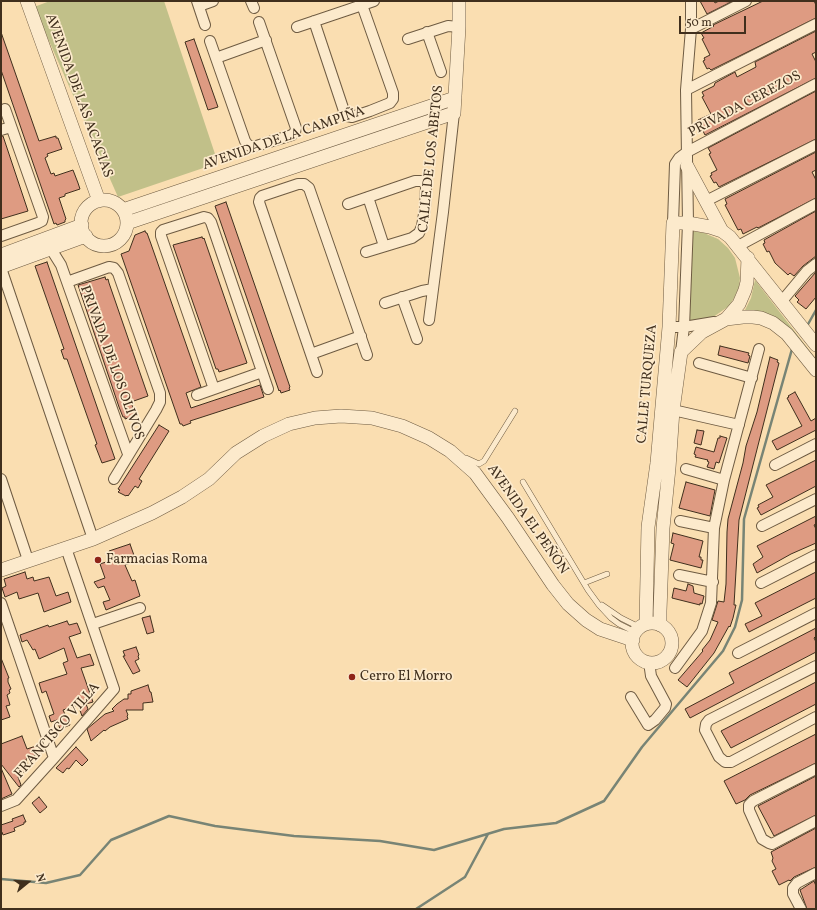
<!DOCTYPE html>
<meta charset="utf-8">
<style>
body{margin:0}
#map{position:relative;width:817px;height:910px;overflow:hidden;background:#fadeb1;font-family:Vollkorn,serif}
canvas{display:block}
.frame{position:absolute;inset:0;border:2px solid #402f1d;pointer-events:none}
.north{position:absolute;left:8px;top:862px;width:40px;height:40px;-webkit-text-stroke:3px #fceacc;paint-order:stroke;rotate:72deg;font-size:11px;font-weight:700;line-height:16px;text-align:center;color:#402f1d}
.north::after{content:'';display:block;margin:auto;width:14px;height:18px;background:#402f1d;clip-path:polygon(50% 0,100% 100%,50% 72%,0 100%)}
.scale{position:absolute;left:679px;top:16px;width:67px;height:18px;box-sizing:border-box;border:2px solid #402f1d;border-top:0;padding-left:5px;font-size:12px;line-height:14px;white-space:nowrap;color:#402f1d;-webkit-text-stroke:3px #fceacc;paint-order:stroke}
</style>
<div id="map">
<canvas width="817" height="910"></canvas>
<div class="frame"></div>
<div class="north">N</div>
<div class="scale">50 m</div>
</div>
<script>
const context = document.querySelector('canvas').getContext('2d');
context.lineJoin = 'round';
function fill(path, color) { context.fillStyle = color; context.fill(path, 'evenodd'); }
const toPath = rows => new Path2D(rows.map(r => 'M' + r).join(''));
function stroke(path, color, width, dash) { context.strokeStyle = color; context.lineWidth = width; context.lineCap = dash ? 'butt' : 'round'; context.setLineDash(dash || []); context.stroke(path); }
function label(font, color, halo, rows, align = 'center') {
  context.font = font + ' Vollkorn,serif'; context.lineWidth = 3.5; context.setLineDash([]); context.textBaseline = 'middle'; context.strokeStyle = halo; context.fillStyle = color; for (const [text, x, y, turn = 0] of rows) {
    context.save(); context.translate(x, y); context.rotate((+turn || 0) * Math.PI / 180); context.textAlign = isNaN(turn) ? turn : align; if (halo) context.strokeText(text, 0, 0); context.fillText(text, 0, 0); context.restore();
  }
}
fill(toPath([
 [50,1,164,1,218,163,118,197,34,7],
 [692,231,704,233,718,239,728,248,735,258,740,278,739,287,734,298,729,306,709,320,688,321],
 [755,280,816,359,816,365,784,327,744,312,751,298]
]), '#c1c089');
stroke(toPath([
 [807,326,816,310],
 [1,879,46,883,80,875,111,840,169,816,215,826,294,836,380,841,434,850,504,829,556,823,604,801,642,747,723,651,735,627,742,600,744,519,792,349],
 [416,909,465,877,488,834]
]), '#788475', 2.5);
const building = toPath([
 [700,1,714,1,715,3,719,1,731,2,707,14,700,1],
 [763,1,814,1,816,5,816,18,711,70,709,68,707,69,703,61,705,60,704,58,710,55,702,39,704,38,701,33,714,26,713,25,763,1],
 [816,31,816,52,812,54,816,62,816,78,705,135,703,131,701,132,696,123,699,122,698,120,711,114,702,97,704,96,702,92,714,86,715,83,735,72,737,77,756,67,755,62,816,31],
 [2,35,39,141,56,136,56,138,58,138,62,149,47,154,48,156,45,158,51,174,54,173,55,176,73,170,78,183,80,189,65,194,65,196,59,198,66,219,65,220,65,222,57,225,56,223,54,224,1,70,1,36,2,35],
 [194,39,218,107,208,110,185,42,194,39],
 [816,91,816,139,719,187,716,182,714,183,710,176,712,175,711,173,717,170,709,154,711,153,708,148,816,91],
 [1,136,3,136,28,211,1,219,1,136],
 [816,152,816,170,812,172,816,180,816,198,758,228,757,227,743,234,741,229,738,230,725,205,727,204,725,199,816,152],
 [226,202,290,387,289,388,290,390,281,393,280,390,279,391,215,206,226,202],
 [816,211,816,256,803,266,794,276,790,273,788,275,775,263,769,251,767,252,763,244,765,243,764,240,816,211],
 [145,231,146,233,147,233,151,244,201,387,186,393,191,408,260,385,264,397,190,421,191,423,183,426,182,424,180,424,121,254,129,251,135,235,145,231],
 [202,237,203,239,204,238,247,363,219,372,218,369,216,369,173,245,202,237],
 [47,262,115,459,102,463,95,445,97,444,67,359,64,359,61,350,64,349,35,266,47,262],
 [816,272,816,297,806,309,797,302,799,300,795,296,816,272],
 [105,277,106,280,108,279,109,283,148,396,131,402,135,413,134,414,134,416,125,419,125,417,123,417,119,407,78,285,105,277],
 [720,346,749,353,748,355,750,356,748,363,718,355,720,346],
 [770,357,778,360,777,362,779,363,739,520,734,605,736,605,733,618,730,627,729,626,714,653,687,687,678,680,703,651,702,650,710,640,718,622,712,620,718,601,724,602,726,584,727,532,728,519,743,463,746,446,757,412,770,357],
 [795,392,811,421,816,418,816,430,777,450,772,441,802,426,787,398,789,397,788,396,795,392],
 [159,425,169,431,139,479,142,481,138,488,135,486,128,496,127,495,126,496,118,492,120,490,118,489,159,425],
 [697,430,704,431,701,445,694,443,697,430],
 [720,436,727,438,719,463,716,462,714,469,707,467,709,462,707,461,708,460,695,457,696,455,694,454,696,447,714,452,718,438,720,438,720,436],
 [816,460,816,486,761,515,757,508,759,507,758,505,773,497,766,485,816,460],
 [686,482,715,490,710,516,679,508,686,482],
 [816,516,816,524,814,525,816,529,816,543,791,554,757,573,753,564,763,557,757,546,816,516],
 [673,533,703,541,699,557,701,557,701,560,703,560,701,568,670,560,674,544,671,543,673,533],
 [130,544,136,561,125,565,132,581,135,580,140,596,106,610,103,602,110,600,104,586,98,588,94,582,105,578,100,564,112,560,109,551,130,544],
 [25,572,27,579,33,577,34,581,49,577,56,596,68,592,71,602,44,612,38,593,19,599,17,592,5,597,2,588,6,586,4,579,25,572],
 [816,572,816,598,749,632,745,624,762,616,755,603,816,572],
 [688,584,693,586,694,593,704,596,702,604,700,603,700,605,672,598,674,588,686,591,688,584],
 [150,616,154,632,147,634,142,618,150,616],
 [67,621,69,625,77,623,81,633,69,637,77,658,90,654,94,665,81,668,93,702,86,704,88,709,82,716,78,705,63,710,70,725,60,729,57,720,51,722,49,716,54,714,46,691,42,693,39,683,67,674,63,663,68,661,64,648,39,659,35,649,33,650,27,640,22,642,20,635,48,625,49,627,67,621],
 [816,628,816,636,814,638,816,642,816,652,690,718,685,709,734,683,729,673,816,628],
 [136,647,139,655,138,656,139,659,135,661,140,671,133,674,123,656,125,656,123,651,136,647],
 [1,658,9,678,8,678,8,682,11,689,9,690,10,693,7,695,10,705,6,706,10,717,1,720,1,658],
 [816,682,816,704,731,748,721,731,816,682],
 [148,685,150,692,151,692,153,702,143,703,143,710,126,710,128,715,127,716,128,719,110,727,105,731,104,730,91,741,87,729,105,714,114,711,112,709,117,704,124,699,128,699,128,694,131,694,131,691,148,685],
 [816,734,816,763,750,795,745,800,736,804,724,781,816,734],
 [22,736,27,749,39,745,39,746,41,746,43,752,26,759,27,764,25,765,27,771,22,773,23,776,18,777,21,785,19,787,1,764,1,744,22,736],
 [76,747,88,760,82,766,76,760,69,769,67,768,63,773,56,768,76,747],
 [1,768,12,794,1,799,1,768],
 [816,776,816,815,774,836,758,806,816,776],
 [39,797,47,807,40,813,32,803,39,797],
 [23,815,26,822,24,822,24,824,14,828,15,831,3,835,2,832,1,832,1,825,13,821,12,819,23,815],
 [816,828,816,867,794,877,790,881,789,880,779,885,772,871,776,869,772,861,773,858,771,852,816,828],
 [814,881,816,886,816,909,807,909,800,890,814,881]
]);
fill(building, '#de9b82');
stroke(building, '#402f1d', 1);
const service = toPath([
 [466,458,479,464,484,461,515,411],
 [523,482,588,590,599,605,611,618,619,624,635,632],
 [584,583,607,574],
 [602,605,621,618,639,627]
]);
const minor = toPath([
 [197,1,205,25],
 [251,1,254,8],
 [199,6,213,1],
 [314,21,344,111,347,116,352,117,370,111,390,103,393,99,393,93,362,5],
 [297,27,374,1],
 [691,29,746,1],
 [427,32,441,72],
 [408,39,448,26,459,27],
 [210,41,245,141,248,145,253,147,292,135,295,132,296,128,259,22],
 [216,58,266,40],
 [686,90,816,24],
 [1,130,11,127],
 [368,197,384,246],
 [706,201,816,145],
 [348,204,415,181,422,181,425,183,426,187,425,208,422,226,419,233,412,238,366,252],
 [673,223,675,164,679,158,687,152,816,84],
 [1,236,38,223,42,221,43,217,5,109],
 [738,246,816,204],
 [51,249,61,265,128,454],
 [1,268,93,539],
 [67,282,109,267,114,268,118,273,160,393,160,402,156,410,114,479],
 [402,297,417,339],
 [782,301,807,271,816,264],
 [385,303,422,291,433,289],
 [429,320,443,212,454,113],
 [669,327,684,327,714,322],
 [681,352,684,327,688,223,686,90,691,29,691,1],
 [311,354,361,336],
 [699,363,752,378],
 [317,372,259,202,260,198,262,196,298,184,304,184,309,188,367,355],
 [214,389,161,236,161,232,163,230,204,217,208,218,211,222,268,389],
 [197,395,262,372],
 [673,410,739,425],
 [775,465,816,444],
 [686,469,724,480],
 [1,479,28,560],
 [680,521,714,528],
 [762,526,816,499],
 [679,575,713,582],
 [761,583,816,555],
 [1,603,54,758],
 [93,624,140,608],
 [738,653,816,613],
 [816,666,709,720,706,724,705,730,719,757,725,762,731,762,816,717],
 [675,668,702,631,711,603,714,528,724,480,759,349],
 [631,697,648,725,655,720,665,708,666,704,651,676,649,662],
 [816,769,753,801,749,805,749,810,762,839,769,843,772,844,816,821],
 [1,806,16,800,54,758,114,689,66,548],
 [801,909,793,894,793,888,797,883,816,873]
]);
const tertiary = toPath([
 [27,1,99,201],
 [687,166,722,231],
 '81 223a23 23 0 1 1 46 0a23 23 0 1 1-46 0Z',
 [123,210,455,98],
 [127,223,454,113,459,27,459,1],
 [1,255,82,225],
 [1,267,86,236],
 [726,319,743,317,753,317,761,318,773,323,787,334,816,370],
 [1,570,93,539,152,513,182,497,209,479,236,453,263,436,289,424,315,418,341,416,372,418,402,426,429,438,450,451,475,473,508,518,553,585,568,604,586,620,600,629,633,640],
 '632 643a20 20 0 1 1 40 0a20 20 0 1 1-40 0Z',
 [646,624,648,527,657,463,669,327,673,223,688,223,710,227,722,231,730,237,816,345],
 [660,625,660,611,663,528,669,468,673,410,681,352,702,332,726,319,739,304,745,290,747,282,748,258]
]);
stroke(service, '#6e5b42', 6);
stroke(minor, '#6e5b42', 12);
stroke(tertiary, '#6e5b42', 14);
stroke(service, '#fceacc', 5);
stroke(minor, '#fceacc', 10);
stroke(tertiary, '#fceacc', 13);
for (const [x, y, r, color] of [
 [98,560,4,"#8f2418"],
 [352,677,4,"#8f2418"]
]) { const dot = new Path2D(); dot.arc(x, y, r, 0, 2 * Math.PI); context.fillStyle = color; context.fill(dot); stroke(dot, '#fceacc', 1.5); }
label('14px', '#402f1d', '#fceacc', [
 ["AVENIDA DE LAS ACACIAS",78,96,70],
 ["PRIVADA CEREZOS",745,105,-28],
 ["AVENIDA DE LA CAMPIÑA",284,139,-19],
 ["CALLE DE LOS ABETOS",432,159,-84],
 ["PRIVADA DE LOS OLIVOS",111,363,70],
 ["CALLE TURQUEZA",648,384,-85],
 ["AVENIDA EL PEÑÓN",527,520,55],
 ["FRANCISCO VILLA",58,731,-49]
]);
label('14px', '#402f1d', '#fceacc', [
 ["Farmacias Roma",106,560],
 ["Cerro El Morro",360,677]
], 'left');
</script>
